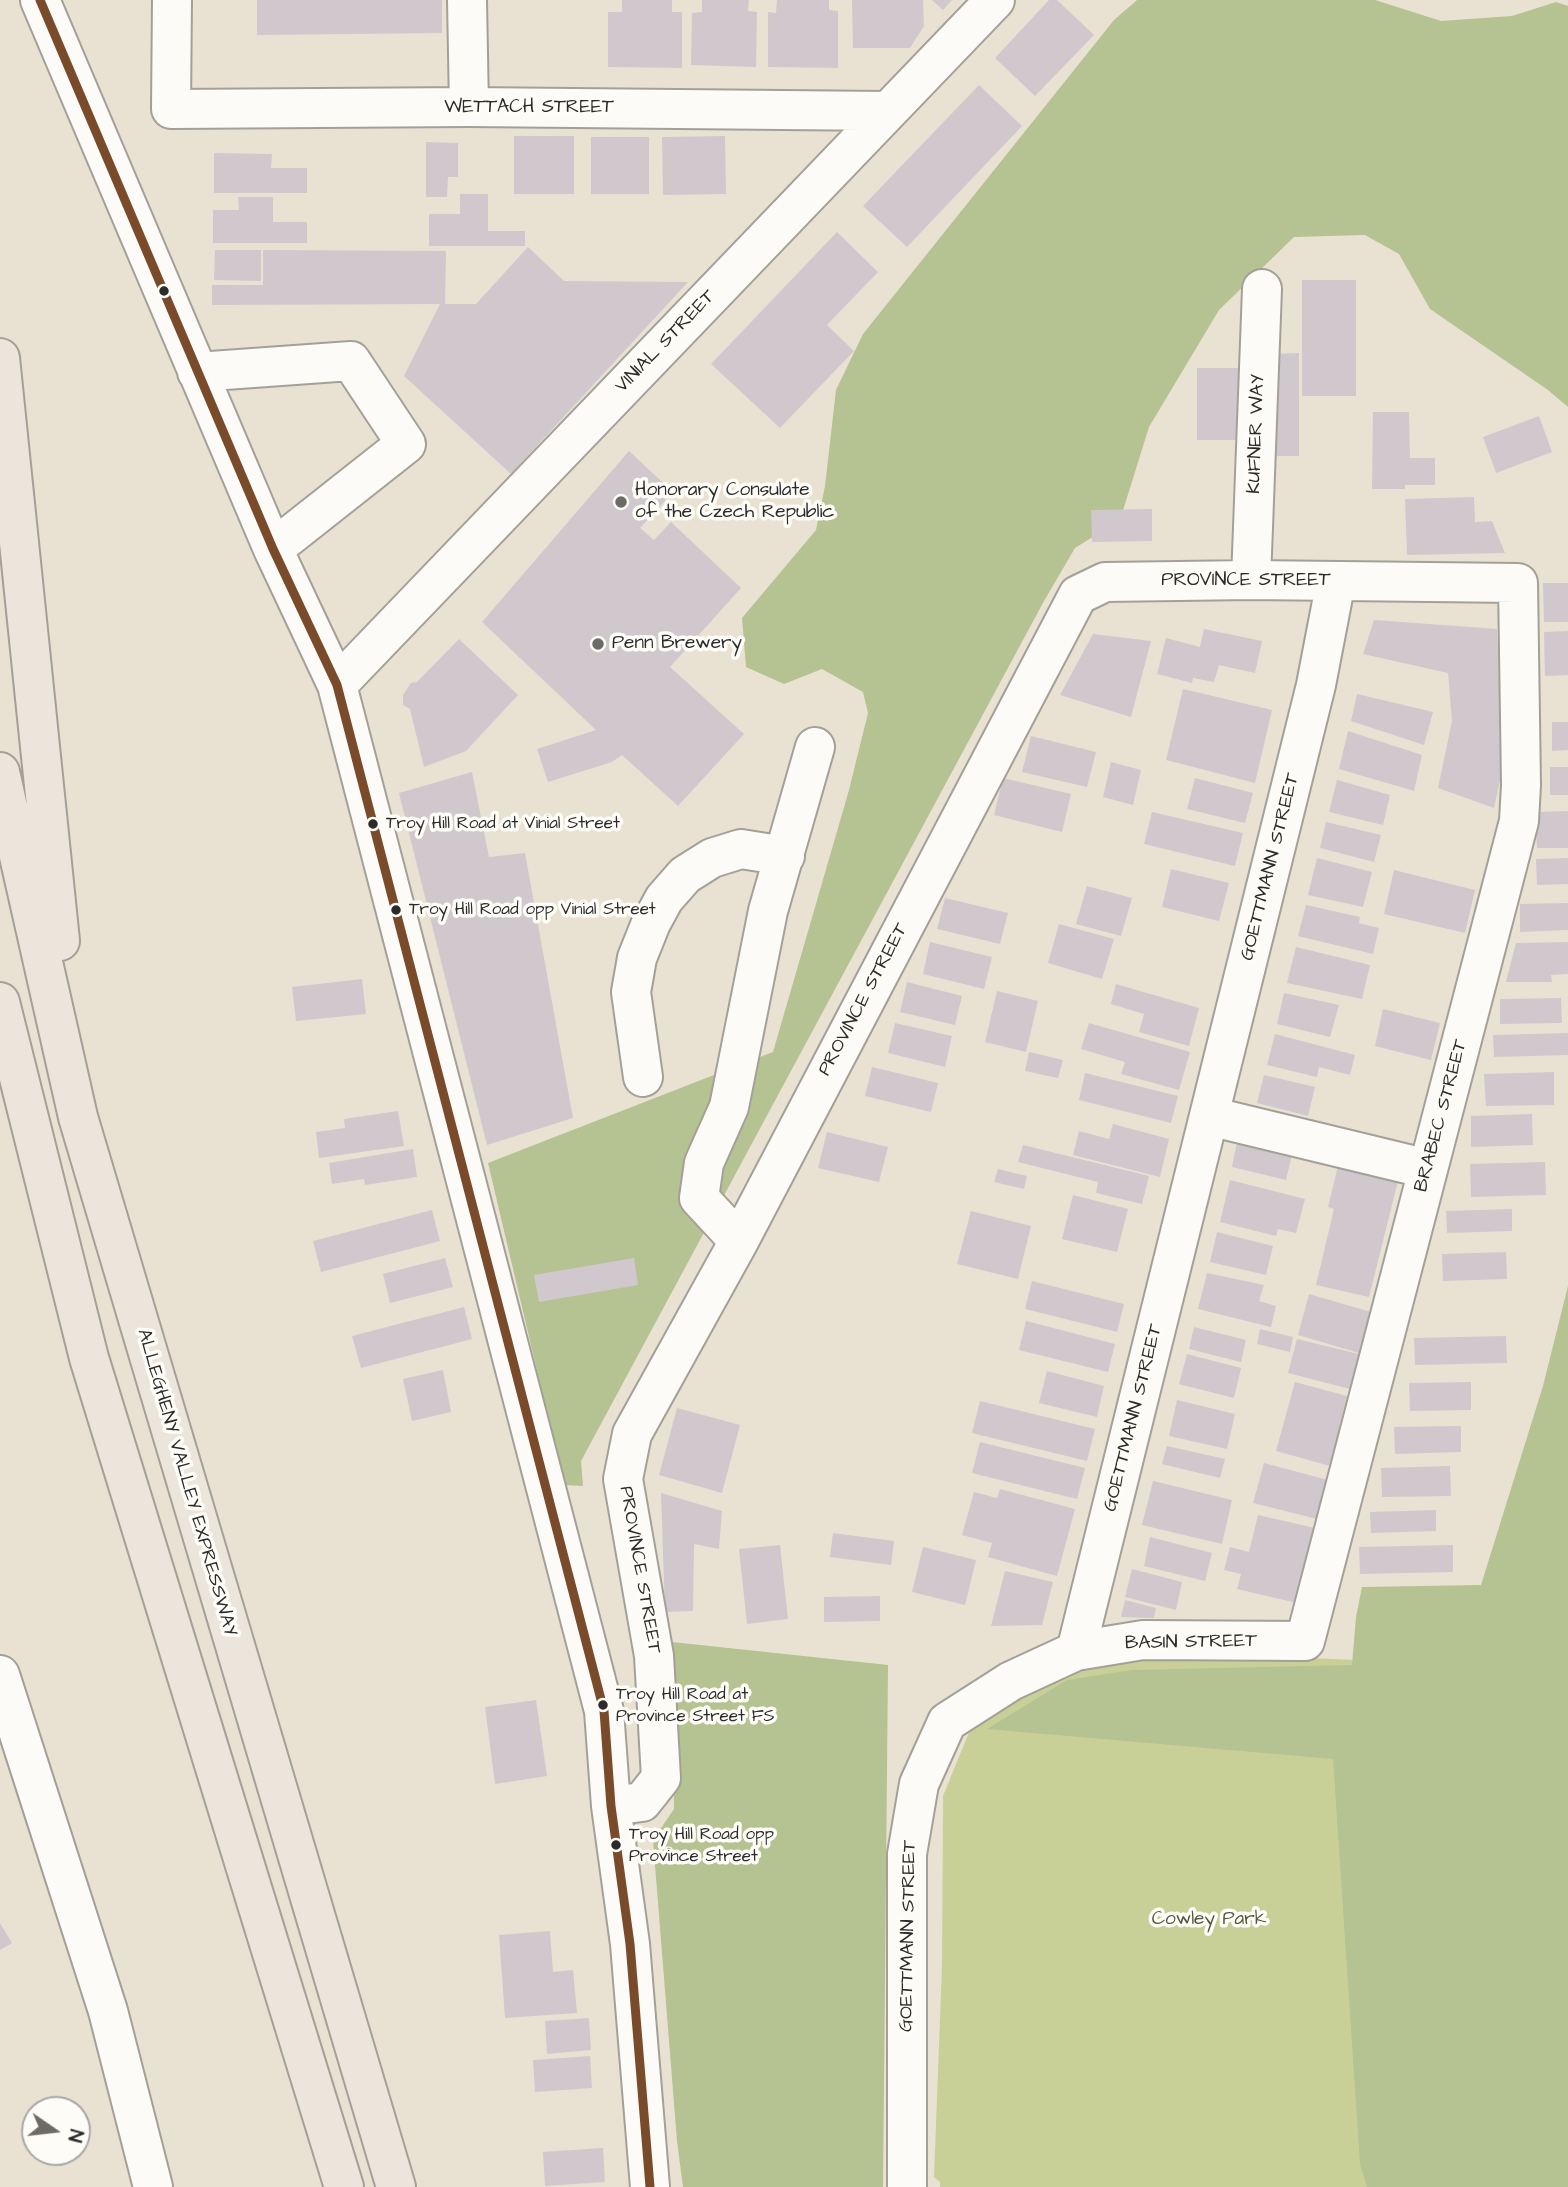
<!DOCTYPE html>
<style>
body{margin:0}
#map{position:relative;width:1568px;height:2187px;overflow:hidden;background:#e9e2d3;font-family:"Architects Daughter",sans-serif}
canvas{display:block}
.north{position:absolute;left:21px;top:2096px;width:70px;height:70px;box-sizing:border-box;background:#fdfcf7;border:2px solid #a9a8a5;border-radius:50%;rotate:104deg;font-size:19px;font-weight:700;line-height:28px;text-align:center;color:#2b2b2b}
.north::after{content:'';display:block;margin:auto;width:24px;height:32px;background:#6e6b66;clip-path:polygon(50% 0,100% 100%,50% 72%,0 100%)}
</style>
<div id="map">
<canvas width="1568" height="2187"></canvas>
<div class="north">N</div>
</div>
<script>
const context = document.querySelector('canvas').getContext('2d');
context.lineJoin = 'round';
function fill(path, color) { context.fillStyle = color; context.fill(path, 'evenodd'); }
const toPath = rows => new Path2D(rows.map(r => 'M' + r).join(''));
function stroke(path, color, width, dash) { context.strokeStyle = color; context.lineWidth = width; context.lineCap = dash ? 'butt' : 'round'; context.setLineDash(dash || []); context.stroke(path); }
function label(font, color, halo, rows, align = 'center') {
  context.font = font + ' "Architects Daughter",sans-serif'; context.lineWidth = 7; context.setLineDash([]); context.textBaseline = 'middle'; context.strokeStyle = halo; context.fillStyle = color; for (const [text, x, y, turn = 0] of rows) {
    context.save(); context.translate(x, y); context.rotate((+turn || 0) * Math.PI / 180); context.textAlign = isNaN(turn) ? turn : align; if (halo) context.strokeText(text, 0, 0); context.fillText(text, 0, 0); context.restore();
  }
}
fill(toPath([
 [1150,1651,1560,1669,1568,1788,1568,2187,940,2187,940,2182,934,2177,942,1965,943,1796,972,1725,1066,1672]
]), '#c9d097');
fill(toPath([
 [1137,0,1375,0,1441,21,1512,16,1556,2,1568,6,1568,407,1548,390,1430,309,1399,254,1365,235,1294,237,1219,310,1149,427,1120,520,1075,548,1044,601,581,1461,583,1486,564,1485,488,1163,773,1052,849,790,868,713,863,692,822,669,784,684,746,667,742,618,816,530,825,486,836,390,863,334,1114,20],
 [1568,1286,1568,2187,1367,2187,1360,2164,1333,1759,987,1729,1067,1680,1132,1670,1352,1665,1356,1617,1362,1587,1481,1585,1543,1386],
 [672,1642,888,1665,883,2187,683,2187,677,2141,653,1840,674,1809]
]), '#b5c291');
fill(toPath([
 [257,0,442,0,442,33,257,35],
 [622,0,672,0,672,12,682,12,682,68,608,67,608,12,622,12],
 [702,0,749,0,748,11,757,12,756,67,691,65,692,13,702,12],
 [777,0,829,0,829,10,838,11,838,68,768,67,768,12,776,13],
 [852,0,923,0,924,26,910,48,853,48],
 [932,0,952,0,943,10],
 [1049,0,1057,0,1094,35,1035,96,995,58],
 [979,85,1022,126,907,247,863,206],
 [514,136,574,136,574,194,514,194],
 [725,136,726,194,663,195,662,137],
 [591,137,649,137,649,194,591,194],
 [426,142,458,143,458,177,448,177,447,197,426,197],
 [214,153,272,154,271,168,307,168,307,193,214,193],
 [460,194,488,194,488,231,525,231,525,246,429,246,429,214,460,214],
 [238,197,273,197,273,222,307,222,307,243,213,243,213,210,239,210],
 [837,232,878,272,827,325,854,351,780,428,711,364],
 [528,247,564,281,688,282,511,474,404,376,440,304,212,305,212,285,263,285,263,250,446,251,445,304,476,304],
 [215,250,261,250,261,281,214,280],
 [1302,280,1356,280,1356,396,1302,396],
 [1299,353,1299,456,1267,456,1267,354],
 [1197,368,1243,368,1243,440,1197,440],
 [1373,412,1409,412,1410,458,1435,458,1435,485,1405,485,1405,489,1372,489],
 [1539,416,1552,452,1496,473,1483,437],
 [629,451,673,492,640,528,654,540,671,522,741,588,670,667,744,734,678,806,622,755,612,762,548,782,537,749,596,730,482,622],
 [1474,497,1475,522,1492,521,1505,553,1407,555,1405,499],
 [1152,509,1152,541,1092,542,1091,510],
 [1543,583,1568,583,1568,622,1544,622],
 [1374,620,1497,629,1503,766,1494,808,1438,788,1452,721,1448,673,1363,654],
 [1204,629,1262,641,1255,673,1219,665,1214,682,1193,678,1192,683,1157,674,1166,638,1200,647],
 [1568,631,1568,675,1545,676,1544,632],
 [1093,634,1151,641,1131,717,1060,695],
 [459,639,518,695,466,751,424,767,410,709,403,705,403,695,411,683,417,682],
 [1183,689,1272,710,1255,783,1166,760],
 [1357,694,1433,712,1424,745,1351,721],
 [1552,722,1568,722,1568,750,1552,751],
 [1348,731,1422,755,1414,791,1339,769],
 [1031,736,1096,752,1087,787,1022,772],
 [1111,762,1141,770,1133,805,1103,797],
 [1550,767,1568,767,1568,795,1550,795],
 [472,772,489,857,525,853,573,1118,487,1145,399,793],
 [1003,778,1071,794,1062,832,994,815],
 [1195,778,1253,793,1245,823,1187,809],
 [1337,780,1390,795,1383,825,1329,812],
 [1568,811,1568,848,1537,848,1535,812],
 [1152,812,1243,833,1235,866,1144,844],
 [1326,822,1381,835,1374,862,1320,848],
 [1317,858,1372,872,1363,907,1308,895],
 [1568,858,1568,884,1537,885,1536,859],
 [1171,869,1229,883,1219,921,1162,907],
 [1394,870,1475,890,1465,933,1384,914],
 [1087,886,1132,898,1121,936,1076,924],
 [945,898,1008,913,1000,944,937,929],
 [1568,903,1568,930,1520,932,1520,904],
 [1306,905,1360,917,1359,923,1379,928,1373,954,1298,936],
 [1059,924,1114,939,1102,979,1048,963],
 [930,942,992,957,984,989,923,974],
 [1568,942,1568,974,1551,975,1552,982,1506,982,1516,943],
 [1296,947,1370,965,1362,999,1287,983],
 [362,979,366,1014,296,1021,292,987],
 [907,982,962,996,955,1025,900,1012],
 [1116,984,1199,1008,1189,1046,1139,1032,1144,1014,1111,1004],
 [997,991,1038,1001,1026,1052,985,1042],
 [1284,993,1339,1005,1330,1037,1277,1024],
 [1561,998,1562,1023,1500,1024,1500,999],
 [1383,1009,1440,1023,1431,1060,1375,1046],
 [895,1023,952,1036,945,1067,888,1053],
 [1089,1023,1190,1052,1179,1090,1121,1074,1125,1062,1081,1049],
 [1568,1033,1568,1055,1494,1057,1493,1035],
 [1275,1034,1355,1055,1350,1075,1319,1067,1317,1077,1267,1065],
 [1029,1052,1063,1060,1058,1078,1025,1071],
 [872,1067,938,1083,931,1112,865,1096],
 [1554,1072,1554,1105,1486,1106,1484,1074],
 [1085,1073,1178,1096,1171,1123,1079,1100],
 [1264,1075,1315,1087,1308,1116,1257,1103],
 [398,1111,404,1146,319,1158,316,1132,345,1128,344,1119],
 [1532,1114,1533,1145,1471,1147,1471,1116],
 [1113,1124,1169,1139,1160,1177,1073,1155,1079,1131,1109,1139],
 [827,1132,888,1147,879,1182,818,1168],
 [1237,1142,1292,1155,1286,1180,1232,1167],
 [1023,1145,1149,1176,1142,1204,1096,1193,1098,1182,1018,1162],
 [413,1149,417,1177,365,1185,364,1179,332,1184,329,1163],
 [1545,1162,1546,1195,1471,1197,1470,1164],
 [1338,1166,1398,1181,1369,1297,1316,1285,1334,1209,1328,1207],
 [998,1169,1027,1176,1024,1189,994,1182],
 [1230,1180,1305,1199,1296,1233,1278,1229,1276,1236,1220,1222],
 [1073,1195,1128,1209,1117,1252,1062,1239],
 [1512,1209,1512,1231,1447,1233,1446,1211],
 [432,1210,440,1241,321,1272,313,1241],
 [971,1211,1031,1226,1018,1279,957,1264],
 [1217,1232,1273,1246,1266,1275,1210,1262],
 [1506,1252,1507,1279,1443,1281,1442,1254],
 [445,1258,453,1287,390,1303,383,1274],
 [634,1258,638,1285,539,1302,534,1275],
 [1207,1273,1264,1285,1259,1301,1276,1306,1271,1327,1198,1309],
 [1032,1281,1124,1304,1117,1332,1025,1309],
 [1309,1294,1371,1312,1359,1353,1298,1335],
 [464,1307,472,1339,361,1368,352,1336],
 [1026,1321,1115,1344,1108,1372,1019,1350],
 [1194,1327,1246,1340,1241,1362,1189,1349],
 [1260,1329,1293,1337,1290,1352,1257,1344],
 [1506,1336,1507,1363,1415,1365,1414,1338],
 [1297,1339,1359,1354,1350,1389,1288,1373],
 [1187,1354,1241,1368,1234,1398,1179,1384],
 [443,1370,451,1412,412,1421,403,1379],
 [1047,1371,1104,1386,1097,1417,1039,1403],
 [1295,1382,1347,1396,1330,1466,1276,1451],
 [1471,1382,1471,1410,1410,1411,1409,1383],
 [1177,1400,1235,1414,1227,1449,1169,1436],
 [980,1401,1095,1429,1087,1461,972,1433],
 [677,1408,740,1425,722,1493,659,1475],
 [1461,1426,1461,1452,1395,1454,1394,1427],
 [980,1442,1085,1468,1077,1499,972,1473],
 [1167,1446,1225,1459,1220,1478,1162,1464],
 [1264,1463,1328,1480,1317,1519,1253,1503],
 [1450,1466,1451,1496,1382,1497,1381,1468],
 [1153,1481,1232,1500,1222,1544,1142,1525],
 [1000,1489,1075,1509,1057,1576,988,1557,992,1543,962,1535,974,1492,997,1498],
 [661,1493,722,1511,719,1549,694,1544,693,1611,665,1612],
 [1436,1510,1436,1531,1371,1533,1370,1512],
 [1258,1515,1315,1528,1297,1603,1237,1589,1241,1574,1224,1570,1230,1547,1249,1552],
 [833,1533,894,1541,891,1565,830,1557],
 [1150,1537,1212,1553,1205,1581,1144,1566],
 [780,1545,788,1619,747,1624,739,1549],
 [1453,1545,1453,1572,1360,1574,1359,1547],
 [923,1547,976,1560,965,1605,912,1592],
 [1132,1569,1182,1582,1176,1610,1125,1597],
 [1005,1571,1053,1582,1042,1625,991,1626],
 [880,1596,880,1621,824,1622,824,1597],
 [1125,1600,1156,1608,1154,1618,1121,1617],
 [536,1700,547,1776,495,1784,485,1707],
 [0,1923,12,1943,0,1950],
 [550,1931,553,1972,573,1970,577,2013,505,2018,499,1935],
 [589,2018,591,2050,547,2054,545,2021],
 [590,2056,592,2088,535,2092,533,2060],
 [603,2148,605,2182,545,2186,543,2152]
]), '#d0c8cd');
const minor = toPath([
 [40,0,273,549,337,685,604,1711,611,1806,630,1944,650,2187],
 [172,0,171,109,469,107,887,111],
 [467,0,469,107],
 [197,372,351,361,406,444,273,549],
 [1251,580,1262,289],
 [337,685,995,0],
 [643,1077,631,992,637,958,651,923,664,899,685,875,712,858,741,849,785,856],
 [1209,1116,1428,1169],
 [739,1241,699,1198,704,1163,729,1107,768,911,815,747],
 [1076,1651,1316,685,1336,581],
 [0,1675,108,2011,153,2187],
 [611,1806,642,1802,661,1778,654,1656,623,1479,632,1434,739,1241,1078,595,1105,582,1251,580,1518,583,1521,785,1519,821,1305,1641,1143,1640,1076,1651,1011,1681,947,1722,919,1784,907,1854,907,2187]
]);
const highway = toPath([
 [0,358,60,941],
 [0,772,78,1117,396,2187],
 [0,1002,89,1358,344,2187]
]);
stroke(minor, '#a4a098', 42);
stroke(highway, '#a4a098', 42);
stroke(minor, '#fcfbf8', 38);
stroke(highway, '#ece5dc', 38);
stroke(toPath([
 [40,0,273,549,337,685,604,1711,611,1806,630,1944,650,2187]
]), '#7a4b2a', 9);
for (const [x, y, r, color] of [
 [164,291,6,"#2b2b2b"],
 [621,502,7,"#6e6b66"],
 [598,644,7,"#6e6b66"],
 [373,824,6,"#2b2b2b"],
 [396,910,6,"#2b2b2b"],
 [603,1705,6,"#2b2b2b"],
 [616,1845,6,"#2b2b2b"]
]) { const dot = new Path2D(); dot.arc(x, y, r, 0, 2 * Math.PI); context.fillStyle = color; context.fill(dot); stroke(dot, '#fdfcf7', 2.5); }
label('17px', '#2b2b2b', '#fdfcf7', [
 ["Troy Hill Road at Vinial Street",386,824],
 ["Troy Hill Road opp Vinial Street",409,910],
 ["Troy Hill Road at",616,1695],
 ["Province Street FS",616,1717],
 ["Troy Hill Road opp",629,1835],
 ["Province Street",629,1857]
], 'left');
label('19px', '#2b2b2b', '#fdfcf7', [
 ["WETTACH STREET",529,108],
 ["VINIAL STREET",666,342,-46],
 ["KUFNER WAY",1257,434,-88],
 ["PROVINCE STREET",1246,581],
 ["GOETTMANN STREET",1271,867,-76],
 ["PROVINCE STREET",864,1000,-62],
 ["BRABEC STREET",1442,1116,-75],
 ["GOETTMANN STREET",1134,1418,-76],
 ["ALLEGHENY VALLEY EXPRESSWAY",186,1483,74],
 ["PROVINCE STREET",639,1570,80],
 ["BASIN STREET",1191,1643,-1],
 ["GOETTMANN STREET",909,1936,-89]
]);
label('19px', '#2b2b2b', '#fdfcf7', [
 ["Honorary Consulate",635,491],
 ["of the Czech Republic",635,513],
 ["Penn Brewery",612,644]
], 'left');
label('19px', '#53583d', '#fdfcf7', [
 ["Cowley Park",1209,1920]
]);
</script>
